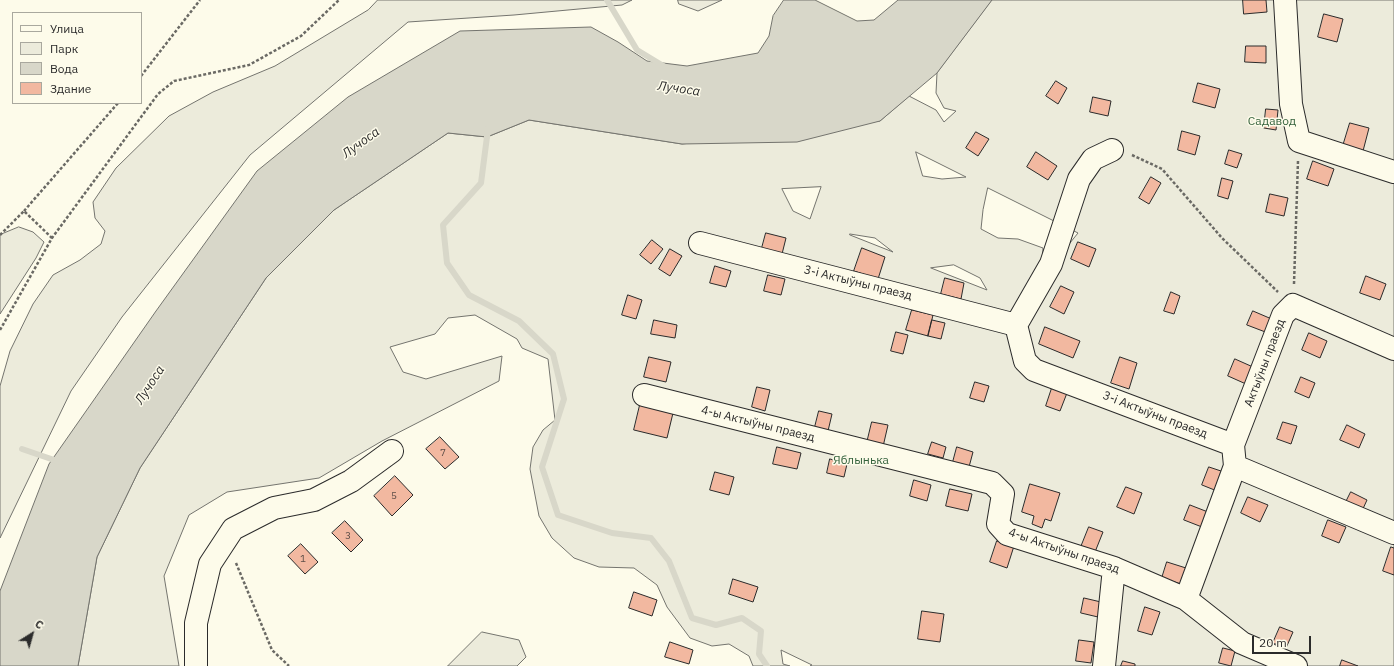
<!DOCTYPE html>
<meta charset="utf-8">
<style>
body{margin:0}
#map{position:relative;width:1394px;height:666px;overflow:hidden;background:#fdfbea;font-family:"IBM Plex Sans",sans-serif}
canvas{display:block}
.legend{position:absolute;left:12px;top:12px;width:130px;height:92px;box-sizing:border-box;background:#fdfbea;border:1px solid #a9a89e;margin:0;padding:5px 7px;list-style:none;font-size:12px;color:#2b2b2b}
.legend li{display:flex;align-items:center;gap:8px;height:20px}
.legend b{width:20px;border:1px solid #a9a89e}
.north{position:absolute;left:12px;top:614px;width:40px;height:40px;-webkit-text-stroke:3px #fdfbea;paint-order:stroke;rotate:37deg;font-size:11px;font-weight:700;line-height:16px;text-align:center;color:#2b2b2b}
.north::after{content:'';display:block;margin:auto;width:14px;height:18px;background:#2b2b2b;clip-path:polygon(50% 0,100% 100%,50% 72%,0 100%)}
.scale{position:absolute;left:1252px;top:636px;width:59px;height:18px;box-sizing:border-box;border:2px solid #2b2b2b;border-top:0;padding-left:5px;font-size:12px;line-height:14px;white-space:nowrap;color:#2b2b2b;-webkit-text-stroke:3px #fdfbea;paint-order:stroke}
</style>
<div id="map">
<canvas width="1394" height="666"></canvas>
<ul class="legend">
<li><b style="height:5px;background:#fdfbea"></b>Улица</li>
<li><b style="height:11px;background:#ecebdb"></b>Парк</li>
<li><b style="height:11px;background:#d8d7c9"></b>Вода</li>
<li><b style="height:11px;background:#f2b8a0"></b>Здание</li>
</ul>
<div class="north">С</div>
<div class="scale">20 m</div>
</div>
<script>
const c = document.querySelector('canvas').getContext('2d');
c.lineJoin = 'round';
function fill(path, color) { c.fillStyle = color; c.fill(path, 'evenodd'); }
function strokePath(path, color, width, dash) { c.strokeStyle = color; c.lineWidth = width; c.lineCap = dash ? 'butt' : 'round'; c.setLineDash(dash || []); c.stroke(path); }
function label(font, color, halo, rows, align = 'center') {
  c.font = font + ' "IBM Plex Sans",sans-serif'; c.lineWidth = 3; c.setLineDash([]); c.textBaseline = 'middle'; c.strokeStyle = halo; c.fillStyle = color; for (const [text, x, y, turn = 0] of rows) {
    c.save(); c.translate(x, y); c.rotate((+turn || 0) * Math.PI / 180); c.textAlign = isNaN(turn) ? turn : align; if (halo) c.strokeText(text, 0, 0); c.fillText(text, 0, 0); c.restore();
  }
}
const green = new Path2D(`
 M 378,0 L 632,0 L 622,5 L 514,15 L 408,22 L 250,155 L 122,317 L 71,391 L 0,538 L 0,386 L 10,351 L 33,304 L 53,275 L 80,260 L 101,244 L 105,231 L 95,218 L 93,202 L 116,168 L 169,116 L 213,92 L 275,66 L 368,10 Z
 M 678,0 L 722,0 L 698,11 L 679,4 Z
 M 992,0 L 1394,0 L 1394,666 L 810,666 L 812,665 L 781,650 L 783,664 L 790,666 L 753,666 L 749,656 L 729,644 L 712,646 L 690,638 L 667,607 L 657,585 L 634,568 L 599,567 L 574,558 L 552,538 L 539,516 L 530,469 L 533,447 L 543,430 L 555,420 L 548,359 L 522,348 L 517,339 L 475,315 L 448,318 L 435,334 L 390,347 L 403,372 L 426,379 L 502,356 L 499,381 L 382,441 L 319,478 L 227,492 L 189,515 L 164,576 L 179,666 L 78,666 L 97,557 L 140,468 L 266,278 L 334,210 L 448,133 L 487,137 L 529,120 L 682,144 L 880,121 L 909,96 L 936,110 L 944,122 L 956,111 L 944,108 L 936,93 L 937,73 ZM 916,152 L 966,177 L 942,179 L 923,176 ZM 821,187 L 810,219 L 793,211 L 782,189 ZM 988,188 L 1078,233 L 1041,279 L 1043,248 L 1018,239 L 998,238 L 981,229 L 983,210 ZM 850,234 L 875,238 L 893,252 L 850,235 ZM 954,265 L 980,278 L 987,290 L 931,268 Z
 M 19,227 L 33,232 L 44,242 L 36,258 L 0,314 L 0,235 Z
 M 482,632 L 519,640 L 526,657 L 517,666 L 448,666 Z`);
fill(green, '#ecebdb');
strokePath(green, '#74746e', 1);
const water = new Path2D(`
 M 784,0 L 815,0 L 857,21 L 874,20 L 898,0 L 992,0 L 937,73 L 880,121 L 797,142 L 682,144 L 529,120 L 487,137 L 448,133 L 334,210 L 266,278 L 140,468 L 97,557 L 78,666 L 0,666 L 0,591 L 49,464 L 156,311 L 257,171 L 348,97 L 460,31 L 591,27 L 618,42 L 647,61 L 687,66 L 758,53 L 769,36 L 773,16 Z`);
fill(water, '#d8d7c9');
strokePath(water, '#74746e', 1);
strokePath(new Path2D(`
 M 607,0 L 637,50 L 665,67
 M 488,129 L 481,183 L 443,225 L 447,263 L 469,295 L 519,321 L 553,354 L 564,399 L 542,467 L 558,515 L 612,533 L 651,538 L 669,561 L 692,618 L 716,625 L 742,618 L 761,631 L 759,654 L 767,666
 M 22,449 L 60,462`), '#d8d7c9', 6);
const building = new Path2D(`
 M 1243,0 L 1266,0 L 1267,12 L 1244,14 Z
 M 1324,14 L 1343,19 L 1337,42 L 1318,37 Z
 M 1246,46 L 1266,46 L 1266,63 L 1245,62 Z
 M 1056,81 L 1067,88 L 1058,104 L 1046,96 Z
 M 1198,83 L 1220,89 L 1215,108 L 1193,102 Z
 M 1093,97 L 1111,101 L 1108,116 L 1090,112 Z
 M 1266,109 L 1278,110 L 1276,130 L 1264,128 Z
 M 1350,123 L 1369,128 L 1363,151 L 1343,146 Z
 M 1182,131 L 1200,136 L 1195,155 L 1178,150 Z
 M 976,132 L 989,139 L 978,156 L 966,148 Z
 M 1229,150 L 1242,154 L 1237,168 L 1225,164 Z
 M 1036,152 L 1057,166 L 1048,180 L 1027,167 Z
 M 1313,161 L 1334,169 L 1328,186 L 1307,179 Z
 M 1151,177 L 1161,183 L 1149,204 L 1139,198 Z
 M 1222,178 L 1233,181 L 1228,199 L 1218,196 Z
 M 1270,194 L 1288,198 L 1284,216 L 1266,212 Z
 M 766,233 L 786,238 L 782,254 L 762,248 Z
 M 652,240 L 663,249 L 651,264 L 640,255 Z
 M 1078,242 L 1096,249 L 1089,267 L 1071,259 Z
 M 862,248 L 885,257 L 878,279 L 854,271 Z
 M 670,249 L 682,256 L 670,276 L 659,269 Z
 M 715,266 L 731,271 L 726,287 L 710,283 Z
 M 768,275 L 785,279 L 781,295 L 764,291 Z
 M 1366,276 L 1386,284 L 1380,300 L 1360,293 Z
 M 945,278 L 964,283 L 961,299 L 941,294 Z
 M 1061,286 L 1074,292 L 1064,314 L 1050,307 Z
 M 1171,292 L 1180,296 L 1174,314 L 1164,311 Z
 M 628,295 L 642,300 L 636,319 L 622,315 Z
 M 912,310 L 933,315 L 928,336 L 906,330 Z
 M 1253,311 L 1274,320 L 1268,333 L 1247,325 Z
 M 654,320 L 677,325 L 675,338 L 651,334 Z
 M 932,320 L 945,323 L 941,339 L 928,336 Z
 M 1045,327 L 1080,341 L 1073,358 L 1039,344 Z
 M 896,332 L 908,335 L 903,354 L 891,351 Z
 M 1309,333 L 1327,341 L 1320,358 L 1302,350 Z
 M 649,357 L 671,362 L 666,382 L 644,377 Z
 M 1120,357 L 1137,363 L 1129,389 L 1111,383 Z
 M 1235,359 L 1253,367 L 1246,384 L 1228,376 Z
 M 1301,377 L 1315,383 L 1309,398 L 1295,392 Z
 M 975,382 L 989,386 L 984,402 L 970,398 Z
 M 757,387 L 770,390 L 765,411 L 752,407 Z
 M 1052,388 L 1067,393 L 1060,411 L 1046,406 Z
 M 640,405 L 673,413 L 667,438 L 634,430 Z
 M 819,411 L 832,414 L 828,431 L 815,427 Z
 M 872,422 L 888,425 L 882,451 L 866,447 Z
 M 1283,422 L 1297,426 L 1291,444 L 1277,439 Z
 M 1347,425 L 1365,434 L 1359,448 L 1340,440 Z
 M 440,437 L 459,457 L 445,469 L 426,449 Z
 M 932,442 L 946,447 L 943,458 L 928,454 Z
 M 777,447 L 801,453 L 797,469 L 773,464 Z
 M 957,447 L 973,452 L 969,467 L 953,462 Z
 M 830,459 L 847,464 L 844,477 L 827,473 Z
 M 1209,467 L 1224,472 L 1217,491 L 1202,485 Z
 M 715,472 L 734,477 L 729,495 L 710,490 Z
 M 395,476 L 413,495 L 392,516 L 374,496 Z
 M 914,480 L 931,485 L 927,501 L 910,496 Z
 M 1030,484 L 1060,493 L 1051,521 L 1045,519 L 1042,528 L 1032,524 L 1034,516 L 1022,512 Z
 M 1126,487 L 1142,493 L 1134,514 L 1117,507 Z
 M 950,489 L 972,494 L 968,511 L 946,506 Z
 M 1351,492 L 1367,500 L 1361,513 L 1344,506 Z
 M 1248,497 L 1268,505 L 1260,522 L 1241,513 Z
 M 1190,505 L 1208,512 L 1202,527 L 1184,520 Z
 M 1328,520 L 1346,527 L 1339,543 L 1322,536 Z
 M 345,521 L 363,540 L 351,552 L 332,533 Z
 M 1089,527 L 1103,532 L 1095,552 L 1081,547 Z
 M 997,541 L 1014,546 L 1007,568 L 990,562 Z
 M 301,544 L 318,562 L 305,574 L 288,556 Z
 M 1391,547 L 1394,548 L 1394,575 L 1383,571 Z
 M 1167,562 L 1186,568 L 1181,584 L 1162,578 Z
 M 733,579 L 758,587 L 753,602 L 729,594 Z
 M 634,592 L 657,600 L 652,616 L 629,608 Z
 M 1084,598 L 1101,602 L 1098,617 L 1081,613 Z
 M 1145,607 L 1160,612 L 1152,635 L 1138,631 Z
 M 922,611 L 944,614 L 940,642 L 918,639 Z
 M 1280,627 L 1293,632 L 1286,648 L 1273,643 Z
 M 1079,640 L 1094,642 L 1091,663 L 1076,661 Z
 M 670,642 L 693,650 L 689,664 L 665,657 Z
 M 1223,648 L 1235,651 L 1231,666 L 1219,663 Z
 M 1342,660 L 1358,666 L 1340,666 Z
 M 1123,661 L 1135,664 L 1135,666 L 1121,666 Z`);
fill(building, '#f2b8a0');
strokePath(building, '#2b2b2b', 1);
const minor = new Path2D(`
 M 1285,0 L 1291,104 L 1299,141 L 1394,172
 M 700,243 L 1016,325 L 1025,361 L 1034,370 L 1233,445
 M 1016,325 L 1051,264 L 1079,179 L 1093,159 L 1112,150
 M 644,395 L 992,483 L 1003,494 L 998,524 L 1007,534 L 1114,568 L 1186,599 L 1242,643 L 1296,666
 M 1235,466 L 1394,533
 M 1186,599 L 1235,466 L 1233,445 L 1283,315 L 1293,305 L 1394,349
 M 196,666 L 196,623 L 210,564 L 233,529 L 274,508 L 314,500 L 351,481 L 392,451
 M 1104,666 L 1114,568`);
strokePath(minor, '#2b2b2b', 24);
strokePath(new Path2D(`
 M 141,76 L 200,0
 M 1132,155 L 1162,169 L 1222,238 L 1278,292
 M 24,211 L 118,103
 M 0,235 L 24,211 L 52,238
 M 1294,284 L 1298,161
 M 0,330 L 52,238 L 158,94 L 174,81 L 249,65 L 301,36 L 339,0
 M 236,563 L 272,650 L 289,666`), '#6a6964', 2.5, [3, 2]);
strokePath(minor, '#fdfbea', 22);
label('10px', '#5d4e48', null, [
 ["7",443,453],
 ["5",394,496],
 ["3",348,536],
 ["1",303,559]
]);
label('12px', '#34623c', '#fdfbea', [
 ["Садавод",1272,122],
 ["Яблынька",861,461]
]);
label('12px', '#2b2b2b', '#fdfbea', [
 ["3-і Актыўны праезд",858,283,14],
 ["Актыўны праезд",1265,363,-69],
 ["3-і Актыўны праезд",1155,415,21],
 ["4-ы Актыўны праезд",758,424,14],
 ["4-ы Актыўны праезд",1064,551,19]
]);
label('italic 13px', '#2b2b2b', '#fdfbea', [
 ["Лучоса",679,89,8],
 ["Лучоса",361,143,-36],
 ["Лучоса",150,385,-57]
]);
</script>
